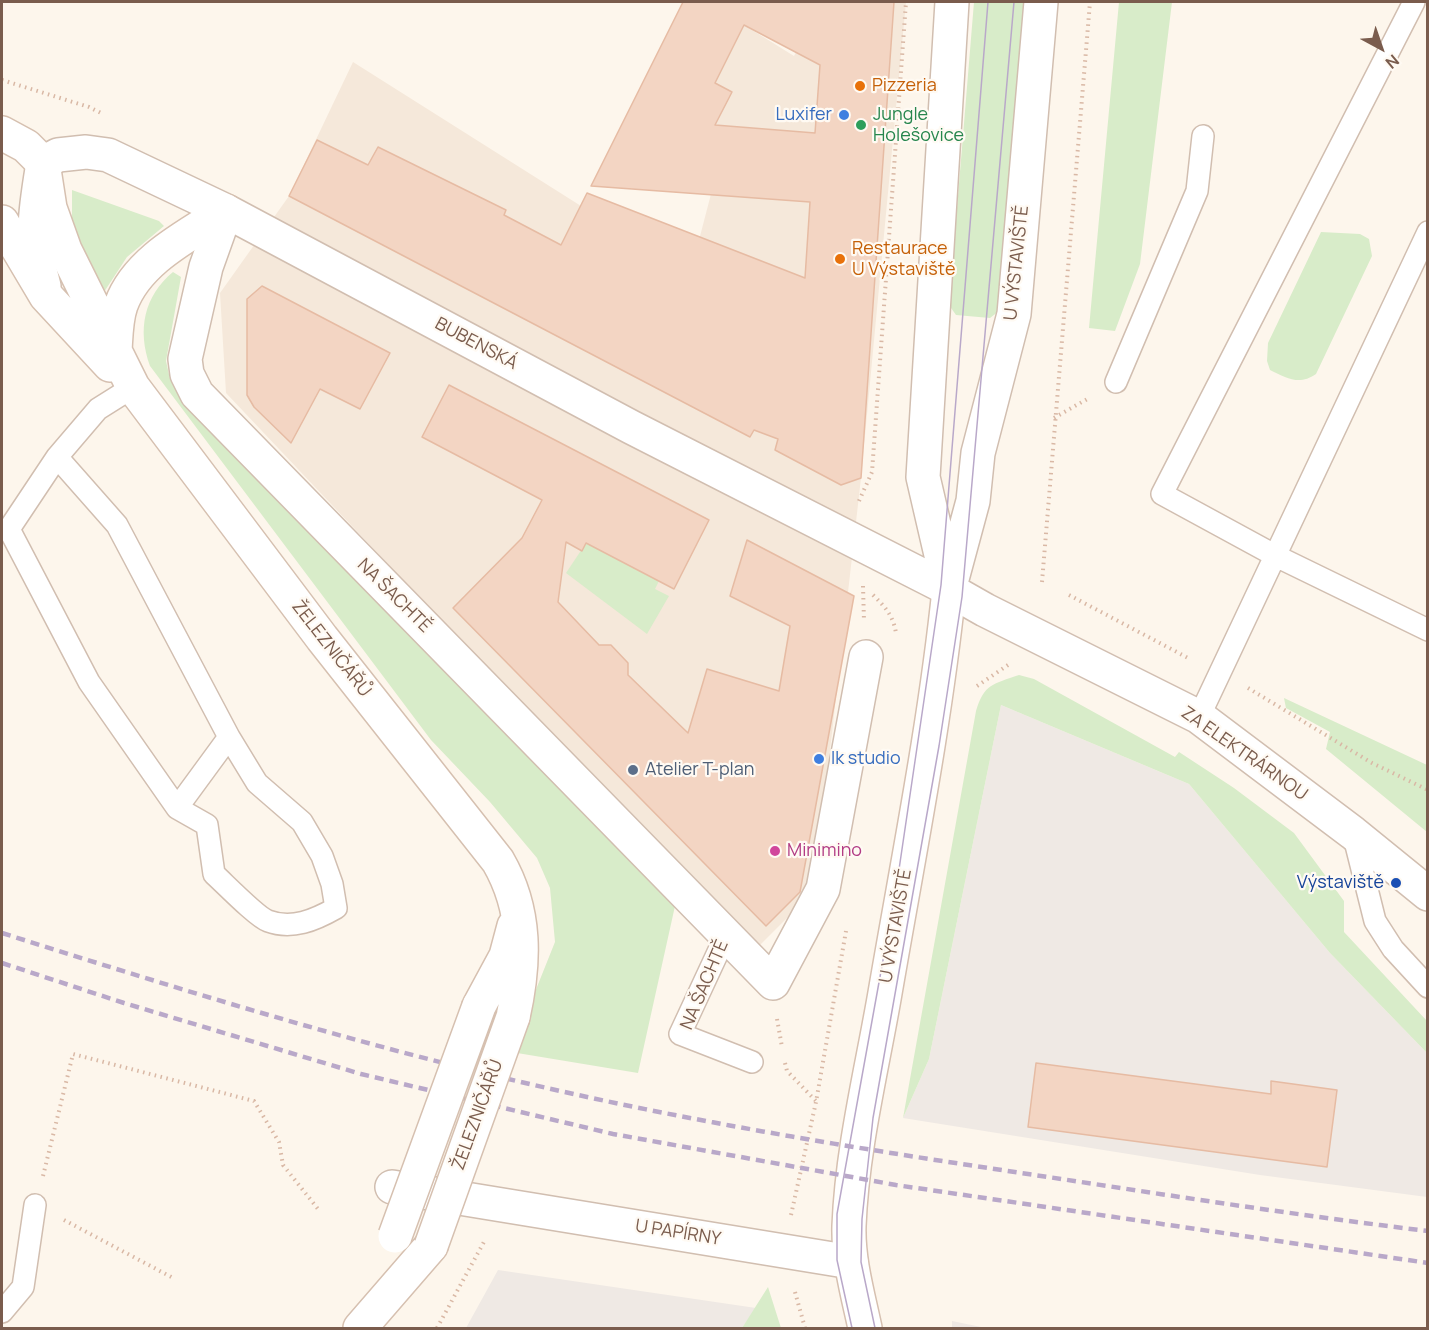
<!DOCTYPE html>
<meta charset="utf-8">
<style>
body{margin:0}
#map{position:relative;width:1429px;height:1330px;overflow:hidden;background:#fdf6ec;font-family:Manrope,sans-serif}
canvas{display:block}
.frame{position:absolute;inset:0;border:3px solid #7a5c4d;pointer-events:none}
.north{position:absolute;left:1351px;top:18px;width:60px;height:60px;-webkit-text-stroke:4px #fffaf3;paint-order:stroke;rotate:140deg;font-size:16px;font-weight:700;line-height:24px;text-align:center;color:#7a5c4d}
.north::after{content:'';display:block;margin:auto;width:21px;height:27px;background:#7a5c4d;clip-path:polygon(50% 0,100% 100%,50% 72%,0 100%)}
</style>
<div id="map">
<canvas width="1429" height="1330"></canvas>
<div class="frame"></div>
<div class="north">N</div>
</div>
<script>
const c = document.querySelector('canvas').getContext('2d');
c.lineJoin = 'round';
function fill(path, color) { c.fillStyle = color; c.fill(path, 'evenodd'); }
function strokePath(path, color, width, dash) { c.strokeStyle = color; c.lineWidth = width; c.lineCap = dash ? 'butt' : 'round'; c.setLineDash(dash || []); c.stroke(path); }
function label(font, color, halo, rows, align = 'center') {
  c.font = font + ' Manrope,sans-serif'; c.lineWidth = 4.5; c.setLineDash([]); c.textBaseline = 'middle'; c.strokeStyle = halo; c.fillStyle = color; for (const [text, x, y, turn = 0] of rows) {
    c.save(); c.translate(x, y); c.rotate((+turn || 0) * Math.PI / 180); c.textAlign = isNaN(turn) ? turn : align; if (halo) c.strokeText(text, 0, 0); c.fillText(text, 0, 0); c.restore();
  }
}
fill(new Path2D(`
 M 777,2 L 906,2 L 861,478 L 814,891 L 754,951 L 226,393 L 220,293 L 289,196 L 353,62 L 581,206 L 692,267 L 711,194 L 698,115 L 744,25 L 794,56 L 807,30 L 815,22 Z`), '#f5e8da');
fill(new Path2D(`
 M 1001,705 L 1189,784 L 1330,953 L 1427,1053 L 1427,1197 L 1260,1175 L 903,1118 L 929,1059 Z
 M 498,1270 L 756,1308 L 742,1328 L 466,1328 Z
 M 952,1321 L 986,1328 L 993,1328 L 952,1328 Z`), '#efe9e4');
fill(new Path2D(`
 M 974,2 L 1026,2 L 999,311 L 990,318 L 956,315 L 949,305 Z
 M 1119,2 L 1172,2 L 1140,264 L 1115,331 L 1089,328 Z
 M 72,190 L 159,221 L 164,226 L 127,257 L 104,292 L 100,290 L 72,224 Z
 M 1321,232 L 1360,234 L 1369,239 L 1372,256 L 1316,374 C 1299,386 1287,378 1270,370 L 1267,361 L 1268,343 Z
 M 173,272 L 181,277 L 166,361 L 170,379 L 677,897 L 638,1073 L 511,1052 L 555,942 L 550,888 L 537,858 L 490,802 L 431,740 L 150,366 C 137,330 144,296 173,272 Z
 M 586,543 L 659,581 L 655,589 L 669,596 L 647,634 L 566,573 Z
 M 1019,675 L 1034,679 L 1175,757 L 1179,752 L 1234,788 L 1294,833 L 1344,901 L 1344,932 L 1427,1021 L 1427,1053 L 1330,953 L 1189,784 L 1001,705 L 929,1059 L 903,1118 L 976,711 C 984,684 993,684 1019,675 Z
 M 1284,698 L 1427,765 L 1427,832 L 1326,749 L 1330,732 L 1286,708 Z
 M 768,1287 L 781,1328 L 742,1328 Z`), '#d8ecc9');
const building = new Path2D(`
 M 683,2 L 894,2 L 861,478 L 841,485 L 775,450 L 778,439 L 754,430 L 750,437 L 289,196 L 317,140 L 368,165 L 378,147 L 506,210 L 504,215 L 561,245 L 587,193 L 805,278 L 810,202 L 591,186 ZM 744,25 L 820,65 L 815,133 L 715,125 L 732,92 L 715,83 Z
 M 262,286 L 390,353 L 360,409 L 320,389 L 291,443 L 254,407 L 247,395 L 247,299 Z
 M 449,385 L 709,520 L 674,589 L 586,543 L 582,551 L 566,542 L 558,602 L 599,645 L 611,645 L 628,663 L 628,675 L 688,733 L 707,669 L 779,691 L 790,626 L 730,596 L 747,540 L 854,596 L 800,892 L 766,926 L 453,608 L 522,538 L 542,500 L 422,437 Z
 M 1036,1063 L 1271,1094 L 1271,1081 L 1337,1090 L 1327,1167 L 1028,1127 Z`);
fill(building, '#f3d5c3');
strokePath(building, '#e6bba3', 1.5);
const service = new Path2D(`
 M 1414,2 L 1162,494 L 1276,556 L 1428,630
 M 1116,382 L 1197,191 L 1203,136
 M 133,387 L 98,409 L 57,457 L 9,529 L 89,682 L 177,808 L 207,825 L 214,874 C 225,884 257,917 268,921 C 292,930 315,920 336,908 L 332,884 L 322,856 L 302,822 L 257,783 L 229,737
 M 57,457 L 117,525 L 229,737 L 177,808
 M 1199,717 L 1428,232
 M 1353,833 L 1375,921 L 1393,949 L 1428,987
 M 727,933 L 680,1034 L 752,1062
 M 2,1312 L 23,1287 L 35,1205`);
const minor = new Path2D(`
 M 226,211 L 206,267 L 185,359 L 187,374 L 197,394 L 773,983 L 823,889 L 866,657
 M 44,286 C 30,237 35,212 43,163 L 58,155 L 86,152 L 108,155 L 226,211 L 631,427 L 941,585 L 985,610 L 1199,717 L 1353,833 L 1428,894
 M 948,585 L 923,477 L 952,2
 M 949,590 L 973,501 L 978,453 L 1014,314 L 1041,2
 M 392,1187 L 851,1262`);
const secondary = new Path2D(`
 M 2,133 L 26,146 L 43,163 L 50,208 L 65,250 L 133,387 L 322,638 L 498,861 C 527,911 525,963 513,1017
 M 2,222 L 46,296 L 110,365
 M 115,351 C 116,335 116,319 121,305 C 137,260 189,235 226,211
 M 479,1006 L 506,956 L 514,926
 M 360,1328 L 431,1246
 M 865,1328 C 858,1295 848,1260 849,1226 C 852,1148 872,1069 885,993 C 908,859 935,725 949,590`);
strokePath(service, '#d1beb0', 24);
strokePath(minor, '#d1beb0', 36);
strokePath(secondary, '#d6c0b0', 36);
strokePath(new Path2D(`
 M 2,80 L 89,107 L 103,114
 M 1054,418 L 1089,398
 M 859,501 L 872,472 L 906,2
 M 1042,582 L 1090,2
 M 863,586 L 864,621
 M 873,595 C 885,607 893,615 896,633
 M 1069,595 L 1190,659
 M 977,686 L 1008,665
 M 1248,688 L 1372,763 L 1428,790
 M 777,1019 L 782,1047
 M 785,1063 L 787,1071 L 816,1101
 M 43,1176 L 73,1054 L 254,1101 L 279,1142 L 283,1165 L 318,1209
 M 791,1215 L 816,1102 L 846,931
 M 64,1220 L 175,1279
 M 795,1292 L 805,1328
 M 437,1328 L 485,1240`), '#d9b8a5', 4, [1.5, 4.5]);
strokePath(service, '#fff', 21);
strokePath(minor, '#fff', 33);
strokePath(secondary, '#fff', 33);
strokePath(new Path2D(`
 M 852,1328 L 837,1260 L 837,1214 L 897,883 L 941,585 L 988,2
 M 875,1328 L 861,1262 L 862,1219 L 873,1118 L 939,746 L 962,597 L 1014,2`), '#b9a8c9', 1.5);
strokePath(new Path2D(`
 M 2,933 C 163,984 323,1034 488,1074 C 666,1118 847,1147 1028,1174 C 1161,1194 1294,1215 1428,1231
 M 2,963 L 124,1003 L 361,1074 L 613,1134 L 896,1185 L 1428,1263`), '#b9a8c9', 4.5, [9, 6]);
const secondaryBridge = new Path2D(`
 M 395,1236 L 479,1006
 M 431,1246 L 513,1017`);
strokePath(secondaryBridge, '#d6c0b0', 36, []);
strokePath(secondaryBridge, '#fff', 33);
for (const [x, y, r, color] of [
 [860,86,6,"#e8710a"],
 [844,115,6,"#3f7fe0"],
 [861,125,6,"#2e9e5b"],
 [840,259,6,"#e8710a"],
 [819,759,6,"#3f7fe0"],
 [633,770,6,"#5c6f8a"],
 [775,851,6,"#d1479c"],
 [1396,883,6,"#1a4fb4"]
]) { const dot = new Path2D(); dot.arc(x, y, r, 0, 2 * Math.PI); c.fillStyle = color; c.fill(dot); strokePath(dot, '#fffaf3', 2); }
label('18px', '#c56008', '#fffaf3', [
 ["Pizzeria",872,86],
 ["Restaurace",852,249],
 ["U Výstaviště",852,270]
], 'left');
label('18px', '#366cbe', '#fffaf3', [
 ["Luxifer",832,115],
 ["lk studio",831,759,"left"]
], 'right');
label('18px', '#27864d', '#fffaf3', [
 ["Jungle",873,115],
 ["Holešovice",873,136]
], 'left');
label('18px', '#7a5c4d', '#fffaf3', [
 ["U VÝSTAVIŠTĚ",1017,263,-84],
 ["BUBENSKÁ",476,344,28],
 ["NA ŠACHTĚ",394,596,45],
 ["ŽELEZNIČÁŘŮ",331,649,52],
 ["ZA ELEKTRÁRNOU",1244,754,35],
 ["U VÝSTAVIŠTĚ",896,926,-80],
 ["NA ŠACHTĚ",705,985,-67],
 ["ŽELEZNIČÁŘŮ",478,1115,-70],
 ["U PAPÍRNY",678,1233,9]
]);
label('18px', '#4e5e75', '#fffaf3', [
 ["Atelier T-plan",645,770]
], 'left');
label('18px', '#b23c85', '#fffaf3', [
 ["Minimino",787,851]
], 'left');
label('18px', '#164399', '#fffaf3', [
 ["Výstaviště",1384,883]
], 'right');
</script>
